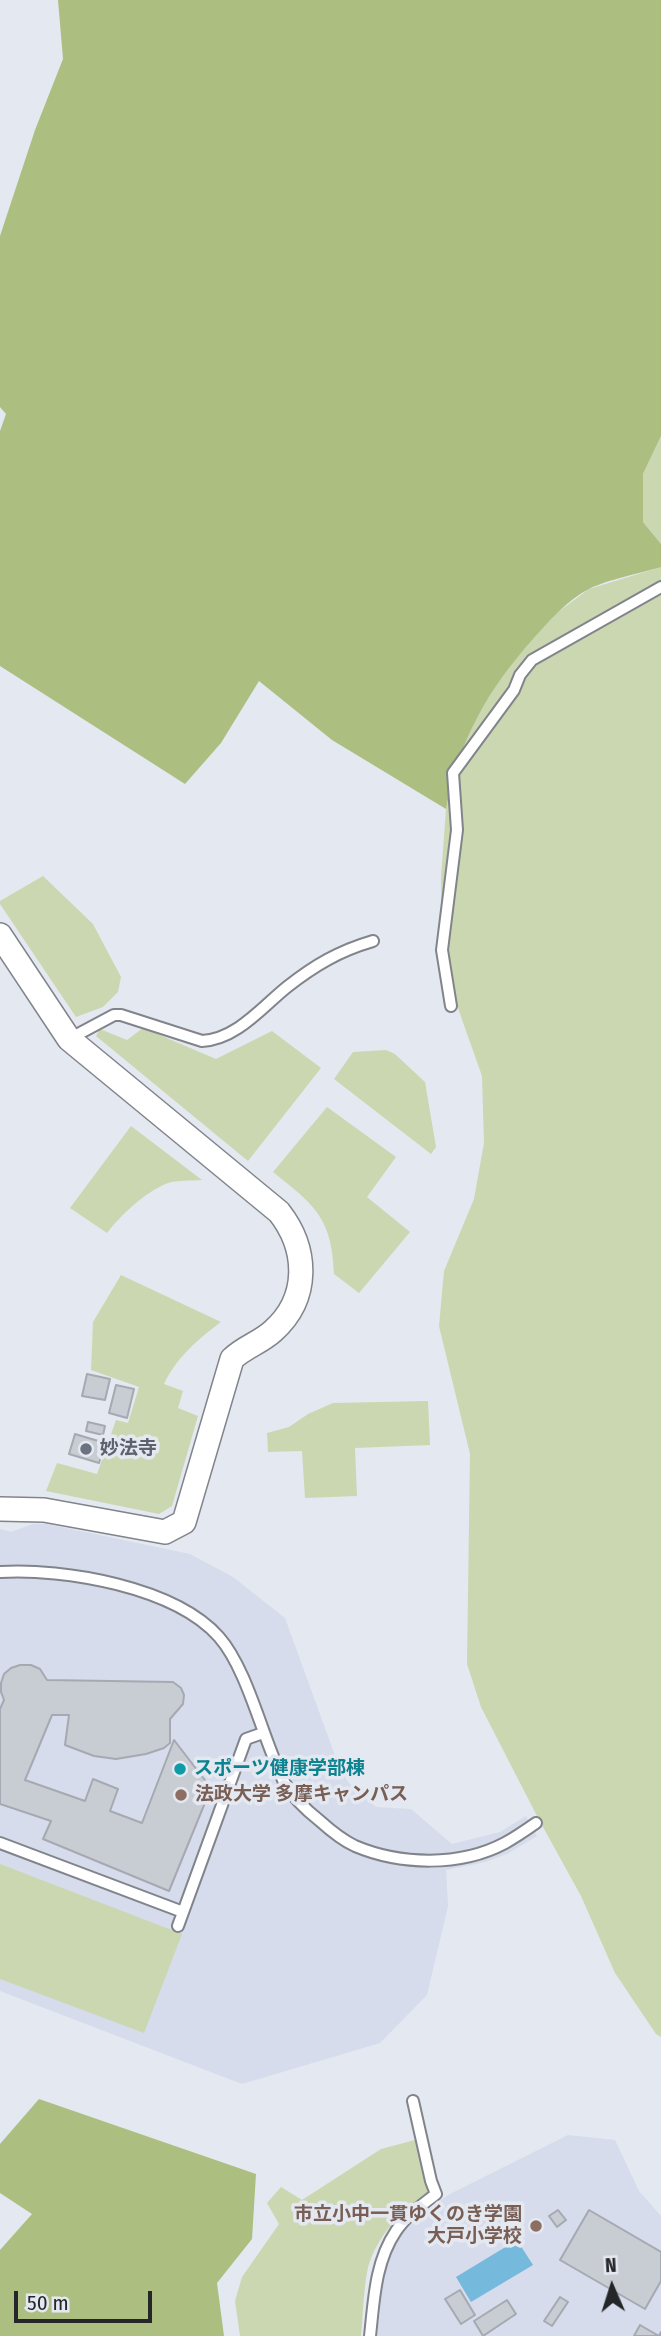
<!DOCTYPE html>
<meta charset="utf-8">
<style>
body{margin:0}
#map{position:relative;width:661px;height:2336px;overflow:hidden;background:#e4e8f0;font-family:"Fira Sans Condensed",sans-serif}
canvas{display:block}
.north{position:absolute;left:577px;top:2252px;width:70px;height:70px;-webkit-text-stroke:5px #e4e8f0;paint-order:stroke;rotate:357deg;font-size:19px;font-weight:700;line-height:28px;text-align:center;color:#252629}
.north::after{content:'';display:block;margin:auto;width:24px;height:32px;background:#252629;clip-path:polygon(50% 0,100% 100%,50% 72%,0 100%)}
.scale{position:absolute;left:14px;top:2291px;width:138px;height:32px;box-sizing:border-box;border:4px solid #252629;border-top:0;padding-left:9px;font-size:21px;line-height:24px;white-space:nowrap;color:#252629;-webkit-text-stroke:5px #e4e8f0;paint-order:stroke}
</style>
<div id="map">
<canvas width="661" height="2336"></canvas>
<div class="north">N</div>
<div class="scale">50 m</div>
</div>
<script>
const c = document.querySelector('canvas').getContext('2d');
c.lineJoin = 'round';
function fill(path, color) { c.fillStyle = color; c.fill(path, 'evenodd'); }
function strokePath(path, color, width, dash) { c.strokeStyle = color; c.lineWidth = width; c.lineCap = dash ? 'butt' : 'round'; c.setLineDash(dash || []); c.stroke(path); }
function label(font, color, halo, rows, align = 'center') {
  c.font = font + ' "Fira Sans Condensed","Noto Sans JP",sans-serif'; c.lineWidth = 7; c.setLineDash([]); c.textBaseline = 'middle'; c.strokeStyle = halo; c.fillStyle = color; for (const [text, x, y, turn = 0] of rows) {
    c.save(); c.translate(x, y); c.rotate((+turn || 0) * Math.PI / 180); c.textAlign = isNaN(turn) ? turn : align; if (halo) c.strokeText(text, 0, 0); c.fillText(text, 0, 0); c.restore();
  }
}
fill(new Path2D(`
 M 33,1524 L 47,1524 L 190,1554 L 233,1577 L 285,1618 L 337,1761 L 348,1782 L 376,1807 L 411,1809 L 452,1844 L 500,1832 L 526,1816 L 537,1836 L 507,1854 L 485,1862 L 446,1870 L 448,1906 L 427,1995 L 380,2043 L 242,2084 L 0,1991 L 0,1529 L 11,1532 Z
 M 568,2135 L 615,2140 L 639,2191 L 661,2216 L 661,2336 L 377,2336 L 384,2269 L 400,2235 L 422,2214 L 448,2195 Z`), '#d6dceb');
fill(new Path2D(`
 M 661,436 L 661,544 L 643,522 L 643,474 Z
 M 661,567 L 661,2037 L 656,2034 L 615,1973 L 581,1896 L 538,1818 L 481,1707 L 467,1664 L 470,1454 L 439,1326 L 444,1271 L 474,1199 L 484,1143 L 482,1076 L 454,997 L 442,950 L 441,878 L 446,809 L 453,773 L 478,713 L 507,668 L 554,615 L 589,589 Z
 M 43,876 L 93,924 L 121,977 L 118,992 L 103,1007 L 76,1017 L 0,904 L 0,901 Z
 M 143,1028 L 216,1059 L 272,1031 L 321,1068 L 248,1161 L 96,1036 L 100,1029 L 127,1040 Z
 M 386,1050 L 395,1054 L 425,1082 L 436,1147 L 431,1154 L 334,1079 L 353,1052 Z
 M 327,1107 L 396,1157 L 367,1197 L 410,1232 L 359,1293 L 334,1274 C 332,1217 314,1205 273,1172 Z
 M 131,1126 L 202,1180 C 191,1181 178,1180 168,1183 C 145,1192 122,1214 107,1233 L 70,1208 Z
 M 121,1275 L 221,1322 C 197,1340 177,1357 164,1384 L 183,1391 L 178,1408 L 198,1416 L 172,1506 L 159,1514 L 46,1491 L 57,1463 L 97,1474 L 116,1420 L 128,1423 L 139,1387 L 91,1370 L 93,1322 Z
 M 428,1401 L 430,1445 L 355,1448 L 357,1496 L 305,1498 L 302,1451 L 268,1452 L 267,1433 L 289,1427 L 308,1414 L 333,1403 Z
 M 0,1864 L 182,1934 L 144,2033 L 0,1979 Z
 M 415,2140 L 429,2192 C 403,2208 381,2232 370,2261 C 364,2276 363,2318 361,2336 L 240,2336 L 235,2301 L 242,2277 L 279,2224 L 267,2203 L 281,2187 L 302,2200 L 381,2149 Z`), '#cbd7b0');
fill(new Path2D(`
 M 58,0 L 661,0 L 661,436 L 643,474 L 643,522 L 661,544 L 661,567 C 641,573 606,580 589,589 C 567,600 549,621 533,639 C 486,692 460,739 446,809 L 332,740 L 259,681 L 221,743 L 185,784 L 0,666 L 0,431 L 6,414 L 0,407 L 0,236 L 35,130 L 63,59 Z
 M 39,2099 L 256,2174 L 252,2239 L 217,2283 L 224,2336 L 0,2336 L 0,2250 L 32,2214 L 0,2193 L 0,2144 Z`), '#acbe80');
fill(new Path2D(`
 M 517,2240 L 533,2265 L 471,2302 L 456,2277 Z`), '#75b9dd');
const building = new Path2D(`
 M 87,1374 L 110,1379 L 105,1400 L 82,1396 Z
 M 116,1385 L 134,1389 L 127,1418 L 109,1413 Z
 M 88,1422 L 105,1426 L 103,1435 L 86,1431 Z
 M 75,1434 L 105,1443 L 99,1463 L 69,1454 Z
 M 20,1665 L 31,1665 L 40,1669 L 47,1680 L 173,1682 L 181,1688 L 184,1695 L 183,1704 L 170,1719 L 170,1743 L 164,1748 L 146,1754 L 116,1759 L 94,1756 L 65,1745 L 69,1715 L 52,1715 L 25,1780 L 85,1801 L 93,1779 L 118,1789 L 110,1811 L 142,1823 L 174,1740 L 211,1788 L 169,1891 L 43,1839 L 51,1821 L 0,1804 L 0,1709 L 4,1700 L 1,1692 L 1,1683 L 4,1674 L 11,1668 Z
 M 558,2210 L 566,2220 L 557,2227 L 549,2216 Z
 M 589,2210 L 661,2252 L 661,2281 L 645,2309 L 560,2260 Z
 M 460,2290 L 475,2315 L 461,2324 L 445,2299 Z
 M 560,2297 L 568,2302 L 552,2326 L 544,2321 Z
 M 507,2300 L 516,2314 L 483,2336 L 474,2321 Z
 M 640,2325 L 659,2336 L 661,2332 L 661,2336 L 634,2336 Z`);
fill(building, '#c8ccd3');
strokePath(building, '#a6a9b1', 2);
const service = new Path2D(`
 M 451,1006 L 442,950 L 457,830 L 453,773 L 514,690 L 520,675 L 532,660 L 661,587
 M 69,1039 L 114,1015 L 121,1015 L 202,1041 C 237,1039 262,1007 287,987 C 315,965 339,951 373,941
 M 0,1572 C 64,1568 175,1587 219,1637 C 248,1670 263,1740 284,1782 C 293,1798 306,1810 320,1821 C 330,1830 342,1840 355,1846 C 400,1865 460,1867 505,1843 C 516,1837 526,1830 536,1823
 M 0,1843 L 183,1912
 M 178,1926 L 246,1739 L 263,1733
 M 370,2336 C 374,2300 375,2262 396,2231 C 406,2216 422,2205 436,2194 L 431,2181 L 413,2101`);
const minor = new Path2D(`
 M 0,935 L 69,1039 L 279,1212 C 308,1249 310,1298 273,1331 C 260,1343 244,1347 232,1359 L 184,1522 L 165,1532 L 44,1510 L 0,1509`);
strokePath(service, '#81848b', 14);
strokePath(minor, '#81848b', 26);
strokePath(service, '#fff', 10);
strokePath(minor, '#fff', 23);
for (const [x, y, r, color] of [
 [86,1449,7,"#6b7280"],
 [180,1769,7,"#0f9aa8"],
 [181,1795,7,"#8d6e63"],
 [536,2226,7,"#8d6e63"]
]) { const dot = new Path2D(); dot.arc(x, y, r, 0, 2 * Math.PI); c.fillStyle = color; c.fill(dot); strokePath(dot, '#e4e8f0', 2.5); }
label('bold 19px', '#5b616d', '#e4e8f0', [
 ["妙法寺",100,1449]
], 'left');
label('bold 19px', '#0d838f', '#e4e8f0', [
 ["スポーツ健康学部棟",194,1769]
], 'left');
label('bold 19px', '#785e54', '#e4e8f0', [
 ["法政大学 多摩キャンパス",195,1795],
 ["市立小中一貫ゆくのき学園",522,2215,"right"],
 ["大戸小学校",522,2237,"right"]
], 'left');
</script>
